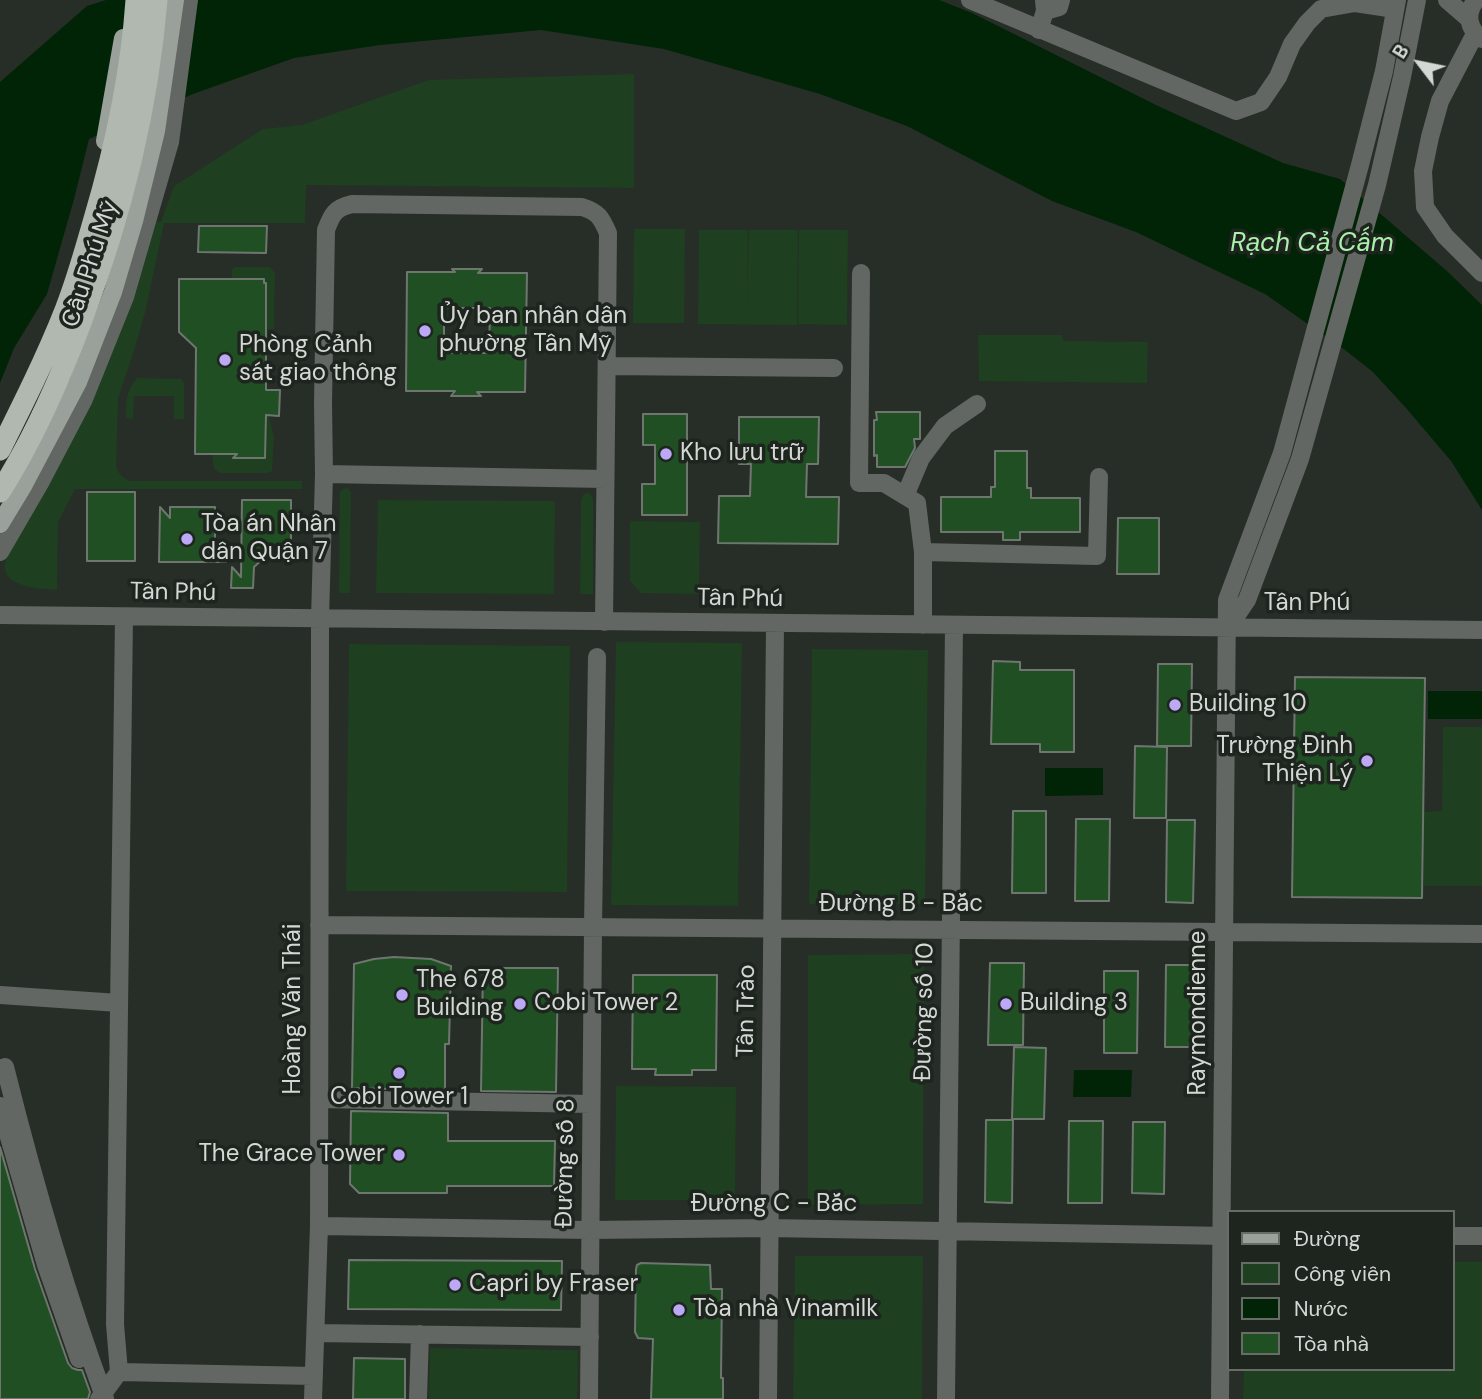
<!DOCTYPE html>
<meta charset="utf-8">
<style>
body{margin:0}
#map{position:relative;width:1482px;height:1399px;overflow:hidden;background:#272e27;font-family:"DM Sans",sans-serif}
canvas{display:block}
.legend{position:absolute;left:1227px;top:1210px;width:228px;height:161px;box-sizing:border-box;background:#1e241e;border:2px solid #676c67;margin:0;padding:9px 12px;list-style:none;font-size:21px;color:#d4d8d4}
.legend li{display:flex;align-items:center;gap:14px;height:35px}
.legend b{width:35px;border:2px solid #676c67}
.north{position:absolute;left:1384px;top:28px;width:70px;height:70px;-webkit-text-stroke:5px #1e241e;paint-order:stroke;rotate:302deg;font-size:19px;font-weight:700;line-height:28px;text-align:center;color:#d4d8d4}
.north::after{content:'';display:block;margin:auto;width:24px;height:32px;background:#d4d8d4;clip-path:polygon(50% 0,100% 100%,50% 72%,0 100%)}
</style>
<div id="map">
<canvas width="1482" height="1399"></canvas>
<ul class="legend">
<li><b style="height:9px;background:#9aa19a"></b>Đường</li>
<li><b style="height:19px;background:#1e3f20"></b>Công viên</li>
<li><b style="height:19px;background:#002405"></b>Nước</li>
<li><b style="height:19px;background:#204f24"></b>Tòa nhà</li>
</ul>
<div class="north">B</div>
</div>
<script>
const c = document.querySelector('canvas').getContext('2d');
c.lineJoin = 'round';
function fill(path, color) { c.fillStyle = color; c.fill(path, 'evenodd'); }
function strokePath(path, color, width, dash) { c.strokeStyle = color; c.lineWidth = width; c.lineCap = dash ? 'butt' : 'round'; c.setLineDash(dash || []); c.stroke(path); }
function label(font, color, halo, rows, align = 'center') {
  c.font = font + ' "DM Sans",sans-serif'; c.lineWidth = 7; c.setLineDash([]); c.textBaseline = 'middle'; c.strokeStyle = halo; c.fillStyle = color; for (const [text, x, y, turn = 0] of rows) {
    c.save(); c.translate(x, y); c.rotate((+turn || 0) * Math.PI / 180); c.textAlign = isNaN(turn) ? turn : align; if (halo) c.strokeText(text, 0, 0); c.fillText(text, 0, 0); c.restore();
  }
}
fill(new Path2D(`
 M 634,74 L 634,188 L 306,185 L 305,223 L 164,223 L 145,313 L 134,351 L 118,399 L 116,467 C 119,474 123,478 130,481 L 302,481 L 302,489 L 75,489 L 58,522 L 57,590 C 42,589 8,588 5,569 C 4,563 7,557 8,551 L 155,222 L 161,222 L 174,186 L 263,129 L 302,125 L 429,80 Z
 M 634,229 L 685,229 L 684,323 L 633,323 Z
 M 699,230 L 748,230 L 747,304 L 749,230 L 798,230 L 797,325 L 698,324 Z
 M 799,230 L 848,230 L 847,325 L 798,324 Z
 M 235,267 L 268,267 L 271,268 L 275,273 L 274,329 L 263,329 L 264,279 L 232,279 L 232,269 Z
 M 978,335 L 1062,335 L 1063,341 L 1148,342 L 1147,383 L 979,381 Z
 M 137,378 L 181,379 L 184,383 L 184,419 L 174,419 L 174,396 L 134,396 L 133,419 L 126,418 C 126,403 126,389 137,378 Z
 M 269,415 L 274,437 L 272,471 L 267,473 L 221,473 L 214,469 L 212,454 L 233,455 L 234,458 L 265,458 L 266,416 Z
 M 348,488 L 351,493 L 350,593 L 339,593 L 340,492 L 343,489 Z
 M 586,493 L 589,493 L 593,498 L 593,594 L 580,594 L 581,501 L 583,495 Z
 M 378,500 L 555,501 L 554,594 L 376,593 Z
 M 630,521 L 700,522 L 699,594 L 641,593 L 630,581 Z
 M 616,642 L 742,643 L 738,906 L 611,905 Z
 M 349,644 L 570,646 L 567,892 L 346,891 Z
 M 812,649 L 928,650 L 925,904 L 809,904 Z
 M 1443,727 L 1482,727 L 1482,886 L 1424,886 L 1424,812 L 1442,811 Z
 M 924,954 L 923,1204 L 808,1205 L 808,955 Z
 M 616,1086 L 736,1087 L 735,1200 L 615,1200 Z
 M 795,1256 L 923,1256 L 922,1399 L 793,1399 Z
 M 1452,1262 L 1482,1262 L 1482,1399 L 1243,1399 L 1244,1369 L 1452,1369 Z
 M 430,1348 L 578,1350 L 577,1399 L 429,1399 Z`), '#1e3f20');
fill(new Path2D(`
 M 106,0 L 939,0 L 972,13 L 1158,106 L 1283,163 L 1340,179 L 1448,272 L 1482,305 L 1482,510 L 1451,461 L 1406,408 L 1373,372 L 1345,350 L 1265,294 L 1136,232 L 1052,201 L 907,126 L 820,94 L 664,49 L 541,30 L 380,45 L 294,58 L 193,94 L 89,139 L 74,199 L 47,294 L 14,348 L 0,383 L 0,82 L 87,6 Z
 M 1428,691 L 1482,691 L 1482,719 L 1428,719 Z
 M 1045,768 L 1103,768 L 1103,795 L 1045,796 Z
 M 1074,1070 L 1132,1070 L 1131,1097 L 1073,1097 Z`), '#002405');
const building = new Path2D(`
 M 199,226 L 267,226 L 266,253 L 198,252 Z
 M 452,269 L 482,269 L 478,273 L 527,273 L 525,392 L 477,392 L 481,396 L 451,396 L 455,391 L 406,391 L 407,272 L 455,272 ZM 444,308 L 490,308 L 489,353 L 444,353 Z
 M 179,279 L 264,279 L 264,283 L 266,283 L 266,390 L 280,390 L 279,416 L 266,415 L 265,458 L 233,458 L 237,454 L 195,454 L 196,348 L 179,332 Z
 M 876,412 L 920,412 L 920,439 L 914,439 L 915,448 L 905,467 L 877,467 L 877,455 L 874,456 L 874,420 L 877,420 Z
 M 643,414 L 687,414 L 687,515 L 642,515 L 642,484 L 655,484 L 655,445 L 643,445 Z
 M 739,417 L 819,417 L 818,464 L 807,464 L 806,497 L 839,497 L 838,544 L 718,543 L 719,496 L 750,496 L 751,464 L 739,464 Z
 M 995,451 L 1027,451 L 1027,488 L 1031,488 L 1031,498 L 1080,498 L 1080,532 L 1020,532 L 1020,540 L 1003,540 L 1003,532 L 941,532 L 941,497 L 991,497 L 991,487 L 995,487 Z
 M 87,492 L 135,492 L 135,561 L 87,561 Z
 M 242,500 L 291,500 L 291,545 L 278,545 L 254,567 L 253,588 L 231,588 L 232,567 L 241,577 Z
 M 160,507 L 170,518 L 170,507 L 215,507 L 215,550 L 226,562 L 159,562 Z
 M 1118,518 L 1159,518 L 1159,574 L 1117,574 Z
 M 993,661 L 1020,662 L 1020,670 L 1074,670 L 1074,752 L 1040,752 L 1040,744 L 991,744 Z
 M 1158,664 L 1192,664 L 1191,746 L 1157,746 Z
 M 1295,677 L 1425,678 L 1422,898 L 1292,897 Z
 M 1135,746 L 1167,747 L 1166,818 L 1134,818 Z
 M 1013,811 L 1046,811 L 1046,893 L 1012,893 Z
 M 1076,819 L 1110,819 L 1109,901 L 1075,901 Z
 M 1167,820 L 1195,820 L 1193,903 L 1166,902 Z
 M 394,957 L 431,959 L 451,966 L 449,1044 L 445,1044 L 445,1090 L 352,1088 L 354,964 L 374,959 Z
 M 990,963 L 1024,963 L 1023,1045 L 988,1045 Z
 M 1166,965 L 1193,965 L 1192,1047 L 1165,1047 Z
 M 483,968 L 558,968 L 556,1092 L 481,1091 Z
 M 1104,971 L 1138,971 L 1137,1053 L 1104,1053 Z
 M 633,975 L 717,975 L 716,1070 L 692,1070 L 692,1075 L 655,1075 L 656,1069 L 632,1069 Z
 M 1014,1047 L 1046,1048 L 1044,1119 L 1012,1119 Z
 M 351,1111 L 448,1113 L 448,1141 L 555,1141 L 554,1186 L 447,1186 L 447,1193 L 359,1193 L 350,1184 Z
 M 986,1120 L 1013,1120 L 1012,1203 L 985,1202 Z
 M 1069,1121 L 1103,1121 L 1102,1203 L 1068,1203 Z
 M 1133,1122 L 1165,1122 L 1164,1194 L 1132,1193 Z
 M 0,1147 L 35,1269 L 68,1363 L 72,1368 L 78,1370 L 82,1370 L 90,1392 L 88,1399 L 0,1399 Z
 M 349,1260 L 562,1261 L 561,1310 L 348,1309 Z
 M 641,1263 L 710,1265 L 711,1289 L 722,1289 L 721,1378 L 723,1378 L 723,1399 L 651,1399 L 653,1339 L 638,1338 L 635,1332 L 636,1269 L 637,1265 Z
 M 354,1358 L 405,1359 L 405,1399 L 353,1399 Z`);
fill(building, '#204f24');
strokePath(building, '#6f766f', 2);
strokePath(new Path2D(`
 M 970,0 L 1236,111 L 1261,102 L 1278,77 L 1292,44 L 1307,23 L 1321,9 L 1355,3 L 1395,9
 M 1447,0 L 1469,19
 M 1476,0 C 1465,14 1468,29 1482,39
 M 1045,11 L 1059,7 L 1061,0
 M 1039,30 L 1045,11 L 1044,0
 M 1475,34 L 1440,101 L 1430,137 L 1423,171 L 1425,207 L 1445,236 L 1482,273
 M 861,273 L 859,483 L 884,483 L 917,503 L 923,552 L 923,625
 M 607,366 L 834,368
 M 324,474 L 605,479
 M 905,496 L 921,458 L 945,426 L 977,404
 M 0,552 L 40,483 L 84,399 L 125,297 L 170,142 L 189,0
 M 923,552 L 1097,556 L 1099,477
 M 0,615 L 1482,630
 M 1228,628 L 1247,600 L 1300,459 L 1377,185 L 1402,77 L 1417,0
 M 319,925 L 1482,934
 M 0,995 L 119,1003
 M 0,1069 L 5,1067 C 33,1179 65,1291 105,1399
 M 319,1099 L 591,1104
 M 0,1106 L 46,1265 L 79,1359
 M 319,1226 L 590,1230 L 769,1228 L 1228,1236
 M 1452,1236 L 1482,1236
 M 316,1333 L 590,1337
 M 119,1372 L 314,1376
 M 99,1399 L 119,1372 L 115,1324 L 124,617
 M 313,1399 L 319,1226 L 320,619 L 324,474 L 323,403 L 326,230 C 332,214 335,208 352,204 L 582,207 C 598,212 601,217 608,233 L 604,622
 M 418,1399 L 420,1334
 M 589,1399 L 593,927 L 597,657
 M 768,1399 L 775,624
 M 946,1399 L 954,625
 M 1220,1399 L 1227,600 L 1282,453 L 1360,165 L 1384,71 L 1397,0`), '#636763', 18);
strokePath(new Path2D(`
 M 105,141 L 123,38
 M 0,524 L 23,486 L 78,382 L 113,292 L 134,221 L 156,131 L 175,0`), '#9aa19a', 18);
strokePath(new Path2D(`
 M 0,450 C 23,404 46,358 65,310 C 77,280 85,250 94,219 C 115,148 131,74 136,0
 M 0,492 C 34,438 60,379 82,320 C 121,217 148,109 157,0`), '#b0b8b0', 21);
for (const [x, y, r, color] of [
 [425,331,7,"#bca9f5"],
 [225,360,7,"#bca9f5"],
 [666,454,7,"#bca9f5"],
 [187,539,7,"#bca9f5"],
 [1175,705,7,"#bca9f5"],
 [1367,761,7,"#bca9f5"],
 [402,995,7,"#bca9f5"],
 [520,1004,7,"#bca9f5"],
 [1006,1004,7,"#bca9f5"],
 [399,1073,7,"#bca9f5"],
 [399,1155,7,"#bca9f5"],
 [455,1285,7,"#bca9f5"],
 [679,1310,7,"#bca9f5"]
]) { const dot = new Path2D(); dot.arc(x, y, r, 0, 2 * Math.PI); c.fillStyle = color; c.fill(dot); strokePath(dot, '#1e241e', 2.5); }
label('24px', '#d4d8d4', '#1e241e', [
 ["Cầu Phú Mỹ",91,264,-72],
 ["Tân Phú",173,593,1],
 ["Tân Phú",740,599,1],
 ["Tân Phú",1307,604],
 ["Đường B - Bắc",901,905],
 ["Hoàng Văn Thái",294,1009,-90],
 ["Tân Trào",747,1011,-89],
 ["Đường số 10",925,1012,-89],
 ["Raymondienne",1199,1013,-90],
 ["Đường số 8",566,1163,-89],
 ["Đường C - Bắc",774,1205]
]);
label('24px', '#d4d8d4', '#1e241e', [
 ["Ủy ban nhân dân",439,317],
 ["phường Tân Mỹ",439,345],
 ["Phòng Cảnh",239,346],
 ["sát giao thông",239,374],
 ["Kho lưu trữ",680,454],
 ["Tòa án Nhân",201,525],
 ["dân Quận 7",201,553],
 ["Building 10",1189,705],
 ["Trường Đinh",1353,747,"right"],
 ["Thiện Lý",1353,775,"right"],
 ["The 678",416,981],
 ["Building",416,1009],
 ["Cobi Tower 2",534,1004],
 ["Building 3",1020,1004],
 ["Cobi Tower 1",399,1098,"center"],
 ["The Grace Tower",385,1155,"right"],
 ["Capri by Fraser",469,1285],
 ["Tòa nhà Vinamilk",693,1310]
], 'left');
label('italic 26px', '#aaf1ac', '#1e241e', [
 ["Rạch Cả Cấm",1312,244]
]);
</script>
